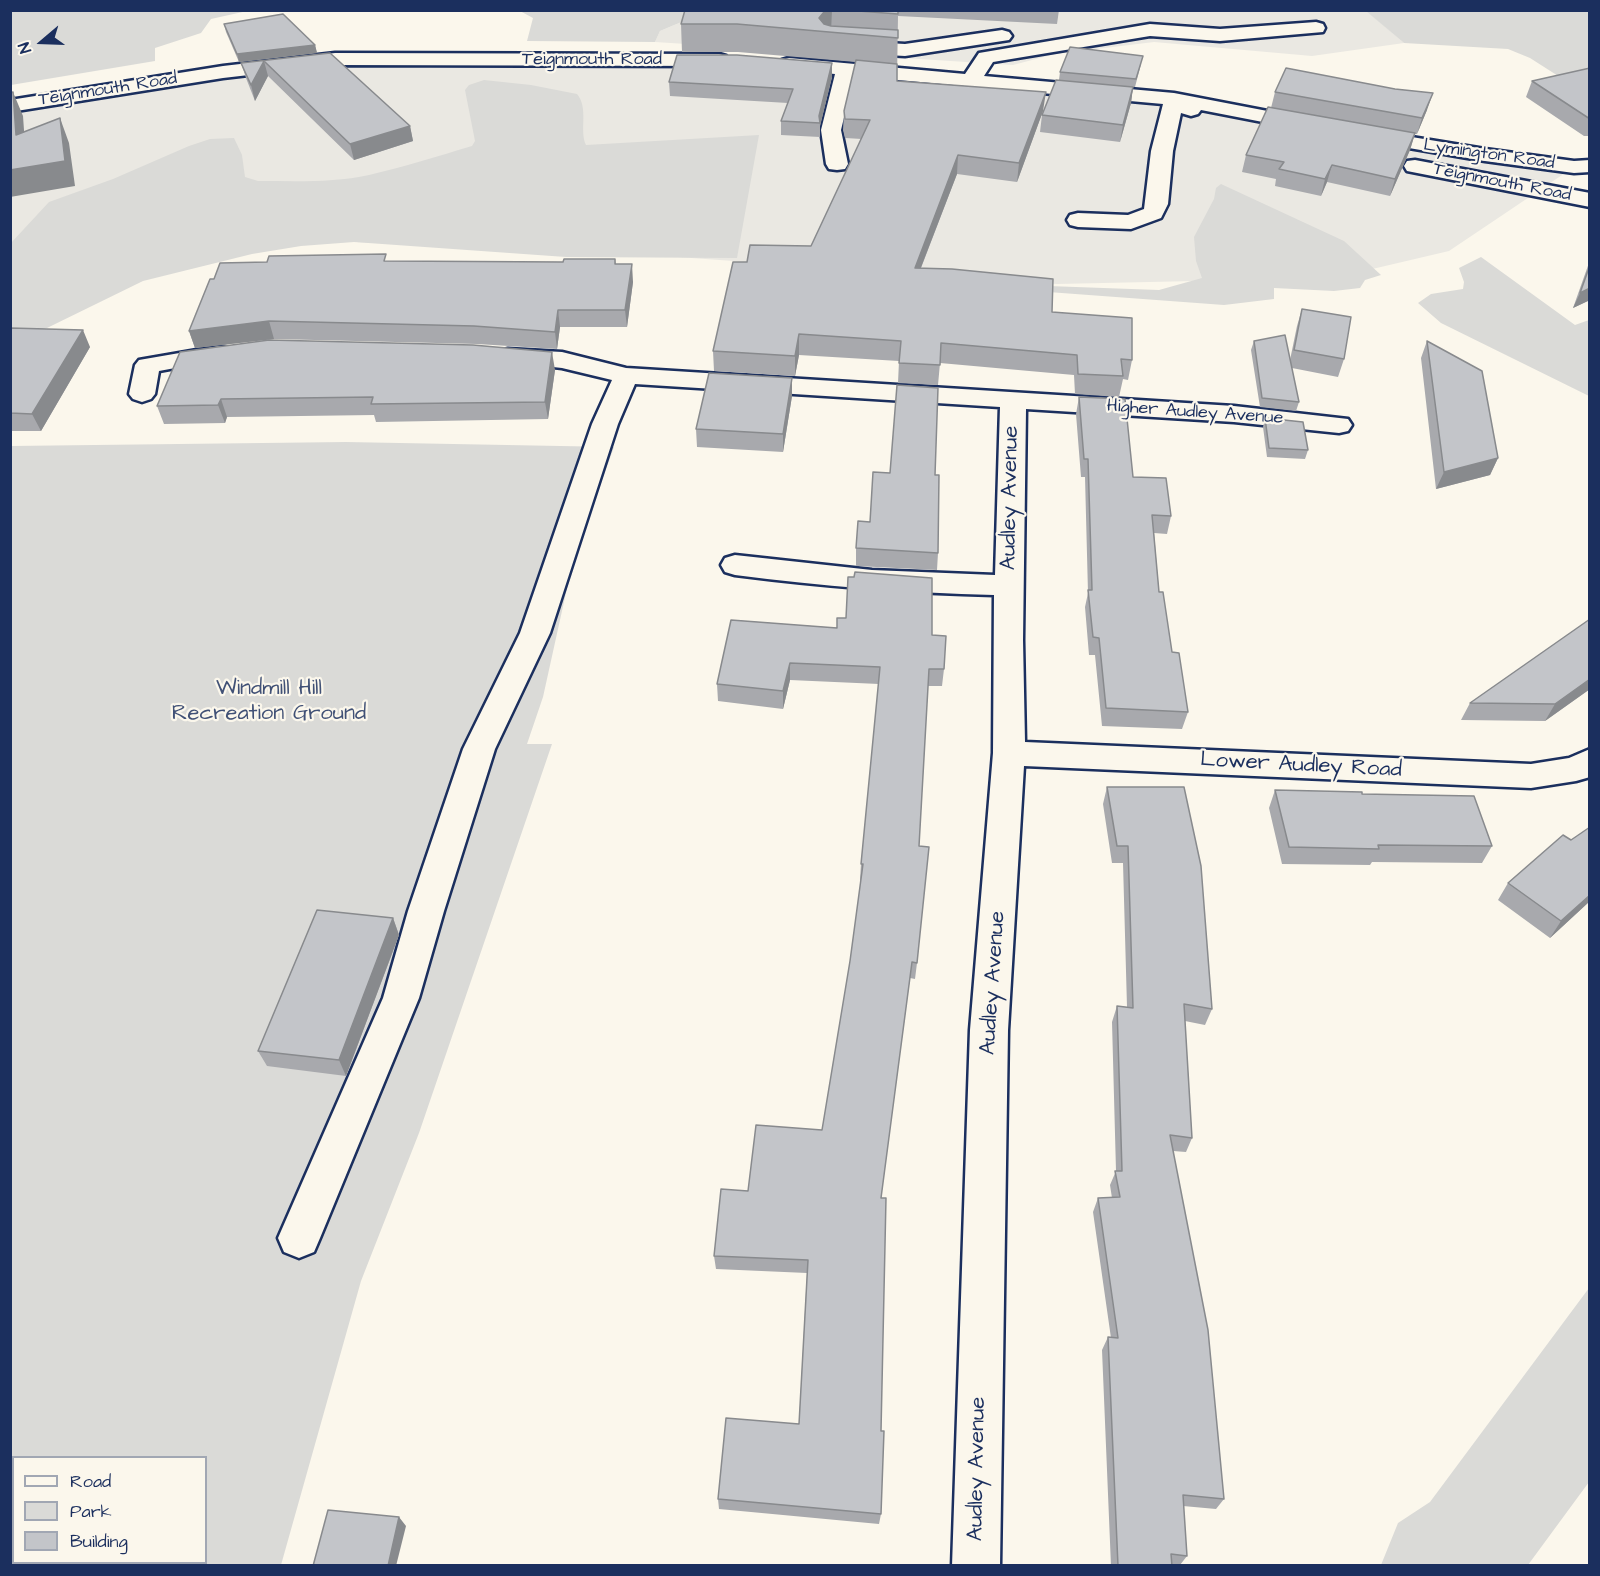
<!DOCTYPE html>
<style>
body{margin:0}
#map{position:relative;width:1600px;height:1576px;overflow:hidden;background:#fbf7ec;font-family:"Architects Daughter",sans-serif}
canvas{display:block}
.frame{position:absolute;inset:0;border:12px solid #1b2f5e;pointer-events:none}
.legend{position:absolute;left:12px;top:1456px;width:195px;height:108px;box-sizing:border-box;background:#fbf7ec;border:2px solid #a1a7b3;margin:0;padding:8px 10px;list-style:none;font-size:18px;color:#1b2f5e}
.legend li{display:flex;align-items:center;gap:12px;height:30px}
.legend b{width:30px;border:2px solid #a1a7b3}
.north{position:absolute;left:12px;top:12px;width:60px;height:60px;-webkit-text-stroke:4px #fbf7ec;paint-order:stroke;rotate:251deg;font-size:16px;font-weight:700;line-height:24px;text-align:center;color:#1b2f5e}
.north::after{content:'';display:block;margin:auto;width:21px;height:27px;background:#1b2f5e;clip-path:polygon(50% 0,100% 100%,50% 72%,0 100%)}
</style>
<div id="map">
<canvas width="1600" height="1576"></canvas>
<div class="frame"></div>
<ul class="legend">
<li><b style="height:8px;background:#fbf7ec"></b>Road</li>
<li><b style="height:16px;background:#dadad7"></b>Park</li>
<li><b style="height:16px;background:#c3c5c9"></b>Building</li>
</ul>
<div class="north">N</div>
</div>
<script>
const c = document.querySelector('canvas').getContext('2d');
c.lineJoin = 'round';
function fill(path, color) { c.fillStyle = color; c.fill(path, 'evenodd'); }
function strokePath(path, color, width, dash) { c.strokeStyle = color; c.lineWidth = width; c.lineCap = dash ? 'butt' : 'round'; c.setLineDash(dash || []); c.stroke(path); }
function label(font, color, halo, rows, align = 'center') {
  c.font = font + ' "Architects Daughter",sans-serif'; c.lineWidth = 4.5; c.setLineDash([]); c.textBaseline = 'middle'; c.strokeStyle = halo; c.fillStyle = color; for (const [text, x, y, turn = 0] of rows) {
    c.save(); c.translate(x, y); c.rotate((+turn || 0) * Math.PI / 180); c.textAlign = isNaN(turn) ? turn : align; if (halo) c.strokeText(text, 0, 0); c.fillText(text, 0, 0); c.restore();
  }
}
fill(new Path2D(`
 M 791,10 L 1366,10 L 1404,43 L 1312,56 L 1154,42 L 1055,54 L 1013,65 L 655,42 L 660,31 L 691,18 Z
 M 335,59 L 738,60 L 1174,99 L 1574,167 L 1449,251 L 1334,278 L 1057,284 L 593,251 L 276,239 L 11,275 L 10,106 Z`), '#eae8e2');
fill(new Path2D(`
 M 11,10 L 247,10 L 247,11 L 211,19 L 201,33 L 155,48 L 155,61 L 11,85 Z
 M 781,10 L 691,18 L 660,31 L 655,42 L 527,41 L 533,18 L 520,11 L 510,11 Z
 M 1366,11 L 1589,11 L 1589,79 L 1566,81 L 1530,58 L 1508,49 L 1404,43 Z
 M 484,80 L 531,85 L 577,94 C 589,108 579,131 586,145 L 759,135 L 737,258 L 566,257 L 354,242 L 301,246 L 252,254 L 143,281 L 47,328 L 11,336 L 11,243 L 49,202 L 113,179 L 189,146 L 210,139 L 234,138 L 242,155 L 245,177 L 258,181 C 294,181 334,183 369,175 C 404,167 438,156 472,146 L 475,141 L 465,90 L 469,85 Z
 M 1221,184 L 1344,241 L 1381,275 L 1365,280 L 1360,288 L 1334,291 L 1274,288 L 1274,299 L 1224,305 L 994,288 L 1048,286 L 1159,290 L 1202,278 L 1196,261 L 1194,237 L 1214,199 L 1216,188 Z
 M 1481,257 L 1575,325 L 1589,320 L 1589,396 L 1441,323 L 1418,303 L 1431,294 L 1463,289 L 1464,282 L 1459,268 Z
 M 346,442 L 614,447 L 573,561 L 543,697 L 527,744 L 552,744 L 419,1133 L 361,1281 L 281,1565 L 11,1565 L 11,446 ZM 14,1458 L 206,1458 L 206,1562 L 14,1562 Z
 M 1589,1288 L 1589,1482 L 1528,1565 L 1381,1565 L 1398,1523 L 1430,1502 Z`), '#dadad7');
const minor = new Path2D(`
 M 1316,22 L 1323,24 L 1325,28 L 1323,32 L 1220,41 L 1150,36 L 993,62 L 984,76 L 1174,93 L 1309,119 L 1316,121 L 1319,125 L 1316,129 L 1309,131 L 1201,110 L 1198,114 L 1191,116 L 1181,113 L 1173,151 L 1168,204 L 1161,218 L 1131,229 L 1078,227 L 1070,225 L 1067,220 L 1070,215 L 1078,213 L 1128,215 L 1144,209 L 1151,151 L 1163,104 L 854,76 L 841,130 L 848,164 L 845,169 L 837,170 L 829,169 L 826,164 L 821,130 L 835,74 L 789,70 L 782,68 L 779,64 L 782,60 L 789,58 L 965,74 L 979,53 L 1150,24 L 1220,29 Z
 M 1002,30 L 1009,32 L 1012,36 L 1009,40 L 905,56 L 852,53 L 845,51 L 842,47 L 845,43 L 852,41 L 905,44 Z
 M 335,53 L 719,54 L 726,56 L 729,60 L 726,64 L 719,66 L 335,65 L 223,78 L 10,112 L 10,100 L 223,66 Z
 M 1369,130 L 1485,149 L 1574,161 L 1590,160 L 1590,172 L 1574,173 L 1485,161 L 1362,140 L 1359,136 L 1362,132 Z
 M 1415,160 L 1590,193 L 1590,207 L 1407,171 L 1404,166 L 1407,161 Z
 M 220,346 L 229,348 L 232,353 L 229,358 L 159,371 L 155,394 L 151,399 L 142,402 L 133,399 L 129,394 L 135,365 L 139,360 Z
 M 508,349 L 562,352 L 626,368 L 1234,406 L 1348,419 L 1352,425 L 1348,431 L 1339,433 L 1234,422 L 1026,409 L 1023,640 L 1025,742 L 1531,764 L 1569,758 L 1590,749 L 1590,777 L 1576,781 L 1531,788 L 1024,766 L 1008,1030 L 1000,1566 L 952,1566 L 970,1030 L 993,753 L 994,595 C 907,593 821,586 735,575 L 725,572 L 721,565 L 725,558 L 735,555 L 872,570 L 995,575 L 1000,407 L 635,384 L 618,424 L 550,633 L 495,749 L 444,911 L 419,998 L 320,1238 L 314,1252 L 299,1258 L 284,1252 L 278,1238 L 383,998 L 408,911 L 463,749 L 520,633 L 592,424 L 612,380 L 562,368 L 499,361 L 496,356 L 499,351 Z`);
strokePath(minor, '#1b2f5e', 5);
fill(minor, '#fbf7ec');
fill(new Path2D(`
 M 685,10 L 1059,10 L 1057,24 L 898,16 L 897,81 L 1043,111 L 1017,182 L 957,174 L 921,268 L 1052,312 L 1132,360 L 1128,380 L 1123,379 L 1119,397 L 1075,394 L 1074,375 L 940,363 L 938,385 L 898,383 L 899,361 L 799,355 L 795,376 L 714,371 L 713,351 L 747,262 L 811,246 L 862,139 L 845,138 L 843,130 L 844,111 L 856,62 L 738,52 L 682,52 L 681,24 Z
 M 224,24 L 315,45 L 317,53 L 239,62 L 226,32 Z
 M 330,53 L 410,126 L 413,141 L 354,160 L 268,76 L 255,101 L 246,78 L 241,63 Z
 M 1141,64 L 1135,87 L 1133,87 L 1131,103 L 1120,142 L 1040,132 L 1042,115 L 1059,80 L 1060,72 Z
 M 1590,68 L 1590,136 L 1584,136 L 1526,97 L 1532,81 Z
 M 832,77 L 820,126 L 820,137 L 781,135 L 781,121 L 788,103 L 670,96 L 669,82 Z
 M 1275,92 L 1427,110 L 1417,134 L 1415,134 L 1410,150 L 1390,196 L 1327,182 L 1321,196 L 1275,186 L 1276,179 L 1242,172 L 1246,155 L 1271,108 Z
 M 615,259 L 616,264 L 633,282 L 627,327 L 560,327 L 557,349 L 477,344 L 274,339 L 195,348 L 189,331 L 214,279 L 267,262 L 387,261 L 563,262 Z
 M 1590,260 L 1590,300 L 1573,308 Z
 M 1302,309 L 1344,359 L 1338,377 L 1292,368 L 1299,402 L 1296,411 L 1260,407 L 1251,350 L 1254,341 L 1290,360 L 1297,326 Z
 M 10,328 L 90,347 L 41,431 L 10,431 Z
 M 269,340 L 555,370 L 548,419 L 376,422 L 374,415 L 227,417 L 225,423 L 164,424 L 157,406 Z
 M 1427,341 L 1498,458 L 1490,475 L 1436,489 L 1421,358 Z
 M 792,396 L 783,452 L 697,447 L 696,429 Z
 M 1079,397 L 1133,477 L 1171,516 L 1167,534 L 1154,533 L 1159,592 L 1172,652 L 1188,712 L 1182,729 L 1102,726 L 1095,655 L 1089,655 L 1085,607 L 1088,593 L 1085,477 L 1081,477 L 1076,414 Z
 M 1265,418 L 1308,450 L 1305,459 L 1267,457 L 1263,427 Z
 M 935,475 L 938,553 L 937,570 L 856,566 L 856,548 L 870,522 Z
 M 1590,619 L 1590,689 L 1545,721 L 1461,720 L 1470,703 Z
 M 731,620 L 932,635 L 944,669 L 942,686 L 928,686 L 919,846 L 917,963 L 915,979 L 910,978 L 881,1198 L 881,1514 L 879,1524 L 719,1509 L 718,1499 L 799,1424 L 807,1273 L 716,1269 L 714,1256 L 748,1191 L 822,1130 L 850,961 L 861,880 L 860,880 L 861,864 L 879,684 L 790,680 L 783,709 L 718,701 L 717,684 Z
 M 1107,787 L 1212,1009 L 1205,1025 L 1185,1021 L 1192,1138 L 1186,1152 L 1173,1151 L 1224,1499 L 1216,1509 L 1183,1506 L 1187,1556 L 1180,1565 L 1171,1564 L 1172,1566 L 1111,1566 L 1102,1350 L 1108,1337 L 1111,1338 L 1093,1212 L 1098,1198 L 1112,1198 L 1110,1185 L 1116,1171 L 1112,1022 L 1117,1006 L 1127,1007 L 1123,863 L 1112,863 L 1103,804 Z
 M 1275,790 L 1362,794 L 1492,846 L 1482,863 L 1372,862 L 1370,865 L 1282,864 L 1269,808 Z
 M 1590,827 L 1590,901 L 1550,938 L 1498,900 L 1508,883 Z
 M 393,918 L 399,935 L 346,1076 L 267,1066 L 258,1051 Z`), '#a8a9ad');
fill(new Path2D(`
 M 828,10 L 832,10 L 831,32 L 819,18 L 824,12 Z
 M 315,45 L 317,53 L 239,62 L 237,54 Z
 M 264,61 L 268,76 L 255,101 L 251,85 Z
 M 832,63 L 832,77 L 820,126 L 819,116 Z
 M 1133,87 L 1131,103 L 1120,142 L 1123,125 Z
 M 13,92 L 23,116 L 26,159 L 16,135 Z
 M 1046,92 L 1043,111 L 1017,182 L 1019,163 Z
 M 1433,93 L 1427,110 L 1417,134 L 1422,118 Z
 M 60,118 L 69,143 L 75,186 L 10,197 L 10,170 Z
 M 410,126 L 413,141 L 354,160 L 350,144 Z
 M 1415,133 L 1410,150 L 1390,196 L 1395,179 Z
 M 958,155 L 957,174 L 913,288 L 915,268 Z
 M 1332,165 L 1327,182 L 1321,196 L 1325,179 Z
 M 632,264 L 633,282 L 627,327 L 625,310 Z
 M 1590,288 L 1590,300 L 1573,308 L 1580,293 Z
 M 558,310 L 560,327 L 557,349 L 555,332 Z
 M 269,321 L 274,339 L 195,348 L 189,331 Z
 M 83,330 L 90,347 L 41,431 L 32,414 Z
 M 799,334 L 799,355 L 795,376 L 795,356 Z
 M 552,352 L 555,370 L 548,419 L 545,402 Z
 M 792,378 L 792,396 L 783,452 L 783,434 Z
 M 221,399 L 227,417 L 225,423 L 218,405 Z
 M 1498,458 L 1490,475 L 1436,489 L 1444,472 Z
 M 790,663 L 790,680 L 783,709 L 783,691 Z
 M 1590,679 L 1590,689 L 1545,721 L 1555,704 Z
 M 1590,895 L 1590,901 L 1550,938 L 1561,921 Z
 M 393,918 L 399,935 L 346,1076 L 339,1060 Z
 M 399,1517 L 406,1526 L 396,1566 L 388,1566 Z`), '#888a8d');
const building = new Path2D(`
 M 685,10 L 828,10 L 824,12 L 819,18 L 824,24 L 831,26 L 898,30 L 898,38 L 737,24 L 681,24 Z
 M 845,10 L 898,10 L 898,14 Z
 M 283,14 L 315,45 L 237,54 L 224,24 Z
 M 1070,47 L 1143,56 L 1136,79 L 1060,72 Z
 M 330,53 L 410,126 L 350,144 L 264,61 L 251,85 L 241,63 Z
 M 677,55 L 737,55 L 832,63 L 819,116 L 820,123 L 781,121 L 793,89 L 669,82 Z
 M 856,60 L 897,64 L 897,81 L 1046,92 L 1019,163 L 958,155 L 915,268 L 952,269 L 1053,279 L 1052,312 L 1132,318 L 1132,360 L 1121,359 L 1123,376 L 1078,374 L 1077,355 L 941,343 L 940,365 L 899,363 L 901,341 L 799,334 L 795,356 L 713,351 L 733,262 L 747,262 L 750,245 L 811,246 L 870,120 L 845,119 L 844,111 Z
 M 1286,68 L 1395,89 L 1433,93 L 1422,118 L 1275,92 Z
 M 1590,68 L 1590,119 L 1532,81 Z
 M 1056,80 L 1133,87 L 1123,125 L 1042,115 Z
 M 13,92 L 16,135 L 60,118 L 65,161 L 10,170 L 10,93 Z
 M 1268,107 L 1415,133 L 1395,179 L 1332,165 L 1325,179 L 1279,169 L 1284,162 L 1246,155 Z
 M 386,254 L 384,261 L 563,262 L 564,259 L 615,259 L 615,264 L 632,264 L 625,310 L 558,310 L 555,332 L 474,326 L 269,321 L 189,331 L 210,279 L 214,279 L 220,263 L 267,262 L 269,256 Z
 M 1590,265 L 1590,288 L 1580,293 Z
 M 1302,309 L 1351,317 L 1344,359 L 1294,350 Z
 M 10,328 L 83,330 L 32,414 L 10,413 Z
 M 1285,335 L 1299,402 L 1262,398 L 1254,341 Z
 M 269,340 L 473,345 L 552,352 L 545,402 L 371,404 L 373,397 L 221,399 L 218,405 L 157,406 L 180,352 Z
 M 1427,341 L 1482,371 L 1498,458 L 1444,472 Z
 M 709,373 L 792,378 L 783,434 L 696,429 Z
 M 897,385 L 938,388 L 935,475 L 939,475 L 938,553 L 856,548 L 858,521 L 870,522 L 873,472 L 890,473 Z
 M 1079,397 L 1125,399 L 1133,477 L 1166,478 L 1171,516 L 1152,515 L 1159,592 L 1163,592 L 1172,652 L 1179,653 L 1188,712 L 1106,708 L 1099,638 L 1093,637 L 1088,590 L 1092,590 L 1088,459 L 1084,459 Z
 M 1265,418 L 1303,422 L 1308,450 L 1269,448 Z
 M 855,572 L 932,578 L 932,635 L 946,636 L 944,669 L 929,669 L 919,846 L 929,847 L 917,963 L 912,962 L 881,1198 L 886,1198 L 881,1431 L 884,1431 L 881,1514 L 718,1499 L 726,1418 L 799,1424 L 808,1260 L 714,1256 L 721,1189 L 748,1191 L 756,1125 L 822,1130 L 850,961 L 863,864 L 861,864 L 880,667 L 790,663 L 783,691 L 717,684 L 731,620 L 837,628 L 837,618 L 846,618 L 848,577 L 854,577 Z
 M 1590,619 L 1590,679 L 1555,704 L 1470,703 Z
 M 1107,787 L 1184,787 L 1201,866 L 1212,1009 L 1184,1004 L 1192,1138 L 1170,1135 L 1208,1330 L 1224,1499 L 1183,1495 L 1187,1556 L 1171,1554 L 1172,1566 L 1118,1566 L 1108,1337 L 1118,1338 L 1098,1198 L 1120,1197 L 1115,1171 L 1122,1171 L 1117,1006 L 1133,1008 L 1128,846 L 1117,846 Z
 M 1275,790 L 1362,792 L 1362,794 L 1474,796 L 1492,846 L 1378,845 L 1379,849 L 1289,847 Z
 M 1590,827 L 1590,895 L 1561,921 L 1508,883 L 1563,835 L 1571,840 Z
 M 317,910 L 393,918 L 339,1060 L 258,1051 Z
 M 328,1510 L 399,1517 L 388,1566 L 313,1566 Z`);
fill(building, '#c3c5c9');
strokePath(building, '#888a8d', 1.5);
label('18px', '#1b2f5e', '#fbf7ec', [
 ["Teignmouth Road",592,60],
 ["Teignmouth Road",108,90,-9],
 ["Lymington Road",1489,155,8],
 ["Teignmouth Road",1502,183,11],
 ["Higher Audley Avenue",1195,413,4]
]);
label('22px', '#1b2f5e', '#fbf7ec', [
 ["Audley Avenue",1011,498,-89],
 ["Lower Audley Road",1301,766,3],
 ["Audley Avenue",994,983,-86],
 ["Audley Avenue",978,1469,-89]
]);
label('22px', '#415176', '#fbf7ec', [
 ["Windmill Hill",269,689],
 ["Recreation Ground",269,714]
]);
</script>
